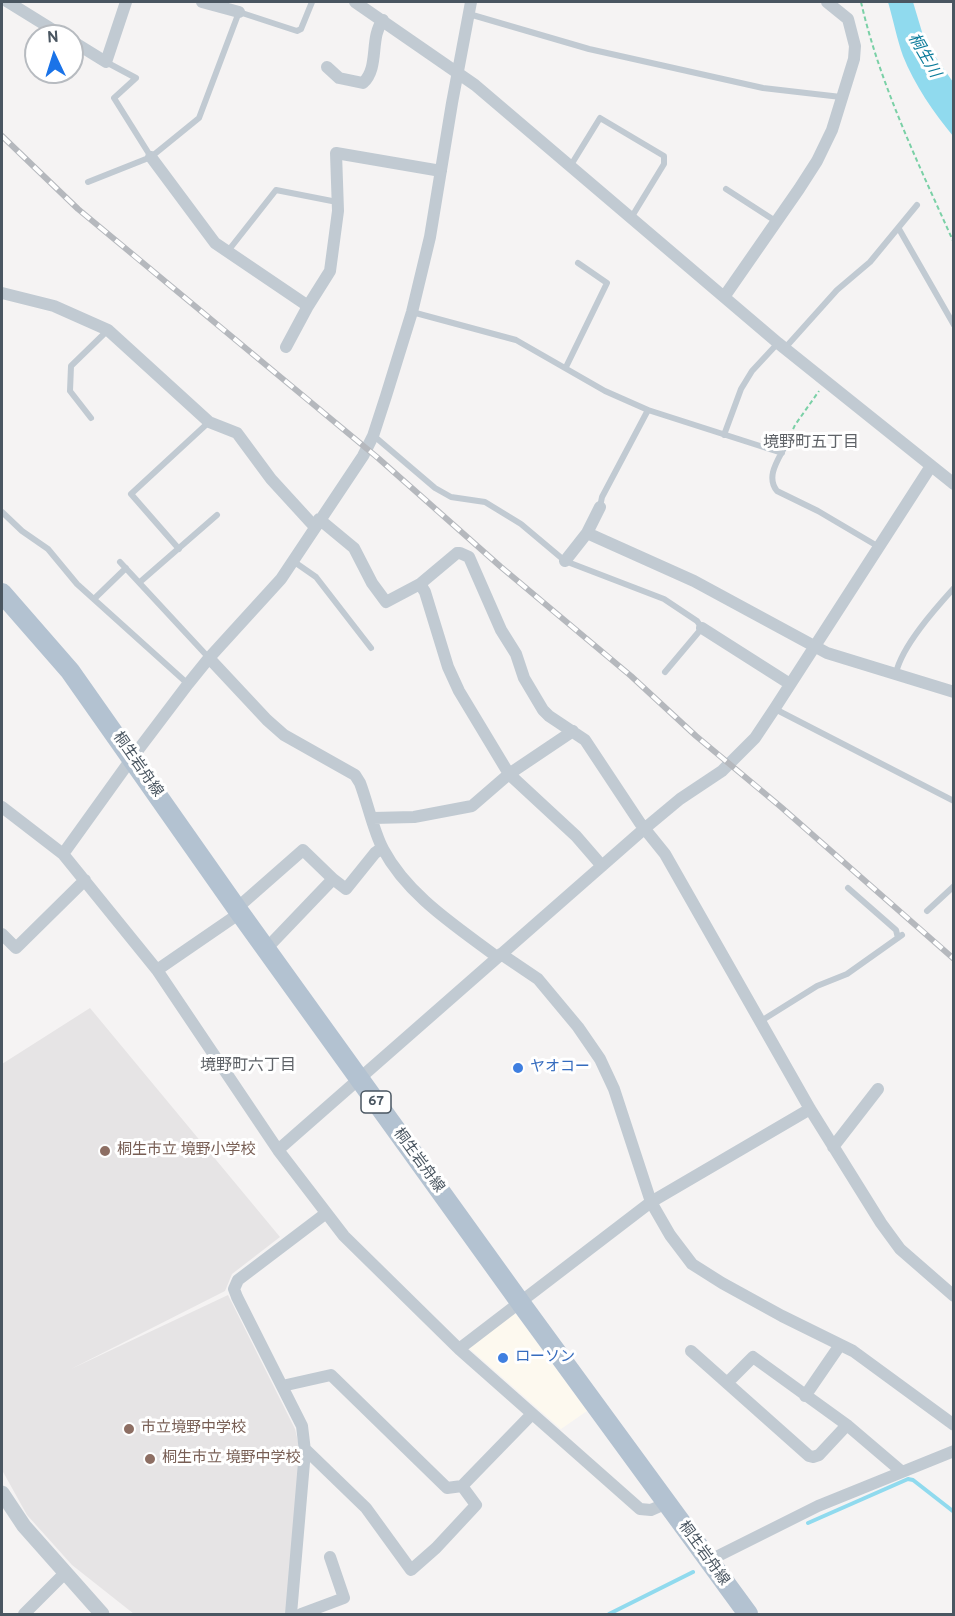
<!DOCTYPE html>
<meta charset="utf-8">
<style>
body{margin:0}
#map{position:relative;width:955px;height:1616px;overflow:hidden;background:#f5f3f3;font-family:Overpass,sans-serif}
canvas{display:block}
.frame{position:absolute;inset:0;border:3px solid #4a5661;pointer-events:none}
.north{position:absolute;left:24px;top:24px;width:60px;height:60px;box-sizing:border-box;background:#fff;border:2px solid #b7bbc0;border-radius:50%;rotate:356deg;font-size:16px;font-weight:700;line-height:24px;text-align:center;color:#4a5661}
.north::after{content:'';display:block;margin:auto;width:21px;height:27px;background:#1a73e8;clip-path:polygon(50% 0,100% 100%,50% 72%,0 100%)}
</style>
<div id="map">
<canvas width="955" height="1616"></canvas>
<div class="frame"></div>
<div class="north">N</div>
</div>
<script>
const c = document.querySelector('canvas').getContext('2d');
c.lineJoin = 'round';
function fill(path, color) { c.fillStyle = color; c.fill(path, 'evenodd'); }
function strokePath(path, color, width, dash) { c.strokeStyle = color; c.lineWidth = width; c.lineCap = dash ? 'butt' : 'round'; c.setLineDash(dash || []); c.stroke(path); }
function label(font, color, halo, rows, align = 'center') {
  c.font = font + ' Overpass,"Noto Sans JP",sans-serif'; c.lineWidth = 6; c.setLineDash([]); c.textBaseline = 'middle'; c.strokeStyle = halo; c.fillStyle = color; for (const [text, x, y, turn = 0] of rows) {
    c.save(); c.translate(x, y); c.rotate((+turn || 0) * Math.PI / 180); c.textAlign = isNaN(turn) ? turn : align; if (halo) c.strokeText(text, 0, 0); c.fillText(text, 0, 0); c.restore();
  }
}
fill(new Path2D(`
 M 516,1314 L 587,1411 L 561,1429 L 470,1349 L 469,1345 L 511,1315 Z`), '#fdf9ef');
fill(new Path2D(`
 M 90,1008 L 280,1237 L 232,1274 L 225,1291 L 71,1369 L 228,1295 L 295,1429 L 300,1449 L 286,1614 L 134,1614 L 72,1565 L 27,1515 L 2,1470 L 2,1064 Z`), '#e6e4e5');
fill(new Path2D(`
 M 888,2 L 913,2 L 925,42 L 953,82 L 953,136 C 934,113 914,84 903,56 C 897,39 893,19 888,2 Z`), '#90daee');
strokePath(new Path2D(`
 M 808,1523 L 908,1479 L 913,1480 L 954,1512
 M 609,1614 L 693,1572`), '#90daee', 4);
strokePath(new Path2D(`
 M 861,2 C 880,85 919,165 954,243
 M 790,436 L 795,425 L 819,391`), '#7ad0a6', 2, [4.5, 3]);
strokePath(new Path2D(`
 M 469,14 L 589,49 L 763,88 L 841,97
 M 106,62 L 136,78 L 114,98 L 151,157
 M 571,165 L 600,118 L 664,156 L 664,164 L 631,218
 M 88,182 L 151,157 L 199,118 L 239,12 L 297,31 L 301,29 L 312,2
 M 726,189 L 777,222
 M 899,229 L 954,325
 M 228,251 L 276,190 L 337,202
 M 412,312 L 516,340 L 605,391 L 648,410
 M 785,348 L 837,290 L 870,262 L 917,205
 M 566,367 L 607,283 L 578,263
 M 91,418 L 70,391 L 71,366 L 108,330
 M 724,435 L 741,389 L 752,371 L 778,343
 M 374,436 L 435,488 L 451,497 L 485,502 L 521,524 L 565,561 L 664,599 L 697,621 L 702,628 L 665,672
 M 786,444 C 779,459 765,476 777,491 L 818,511 L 879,547
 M 600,507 L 602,497 L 648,410 L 782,453
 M 2,512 L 22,531 L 48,549 L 77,584 L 188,684
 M 179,549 L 131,494 L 209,422
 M 293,561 L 316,577 L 371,648
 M 120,562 L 209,658
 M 140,582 L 217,515
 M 94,599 L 126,568
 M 896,673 C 902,646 935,609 954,588
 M 775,709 L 954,801
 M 848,888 L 896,930 L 898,938
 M 927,911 L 954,886
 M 761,1021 L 817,986 L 847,974 L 902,935`), '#c1cad2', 6);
strokePath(new Path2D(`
 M 8,2 L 63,36
 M 202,2 L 239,12
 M 355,2 L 475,85 L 778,343 L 954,484
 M 72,41 L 106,62 L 126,2
 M 327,67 L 339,78 L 363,83 C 380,67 369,38 383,20
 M 151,157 L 215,243 L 308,306 L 330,271 L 338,211 L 336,153 L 441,171
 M 2,293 L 54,306 L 108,330 L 209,422 L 237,433 L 271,479 L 314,526
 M 724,297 L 799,189 L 817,161 L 832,130 L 854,59 L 855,46 L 848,19 L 827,2
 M 286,347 L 308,306
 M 319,519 L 354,548 L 372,583 L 386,602 L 420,584 L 457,553 L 460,553 L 469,557 L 501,630 L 516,654 L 524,678 L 543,710 L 549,716 L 585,740 L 640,823 L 665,854 L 810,1109 L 881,1223 L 900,1249 L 954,1296
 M 587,533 L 694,581 L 827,653 L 954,692
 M 565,561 L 587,533 L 600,507
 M 420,584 L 425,592 L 448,667 L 459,691 L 509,774 L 576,836 L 602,866
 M 702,628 L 790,684
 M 209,658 L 267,720 L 284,735 L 355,775 L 360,783 C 367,801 374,833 383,849 C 408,896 456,926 497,957
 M 2,807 L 63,854 L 157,970 L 278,1150 L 344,1236 L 459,1349 L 640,1509 L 651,1510 L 667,1503
 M 373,818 L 414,817 L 472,806 L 509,774 L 573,731
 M 63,854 L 132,758 L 188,684 L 209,658 L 281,579 L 363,456 L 373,436 L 386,396 L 412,312 L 430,237 L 452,103 L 471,2
 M 333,879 L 346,889 L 375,853 L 382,848
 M 237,908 L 303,850 L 333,879 L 266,949
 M 2,934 L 16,948 L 85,880
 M 501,954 L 538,979 L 578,1027 L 600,1059 L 614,1089 L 651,1202 L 670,1235 L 692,1264 L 722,1283 L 782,1316 L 853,1351 L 954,1425
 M 157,970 L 240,913
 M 833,1147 L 878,1089
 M 278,1150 L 644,829 L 680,799 L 722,771 L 755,738 L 775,708 L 931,466
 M 459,1349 L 651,1202 L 810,1109
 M 691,1351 L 809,1456 L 813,1457 L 819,1455 L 847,1425
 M 727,1383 L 753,1357 L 847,1425 L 901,1471
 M 282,1386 L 331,1375 L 447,1488 L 462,1486 L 532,1414
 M 805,1396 L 840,1345
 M 305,1449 L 366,1508 L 411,1570 L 436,1548 L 476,1505 L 462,1486
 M 708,1561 L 818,1506 L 954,1451
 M 24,1614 L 65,1573
 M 291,1614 L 305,1451 L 302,1426 L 237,1297 L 234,1289 L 238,1280 L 325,1214
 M 301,1614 L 344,1598 L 330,1557`), '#c1cad2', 12);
strokePath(new Path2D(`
 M 2,1493 L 24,1526 L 102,1614`), '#c1cad2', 15);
strokePath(new Path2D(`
 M 2,593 L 70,671 L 240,913 L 525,1309 L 748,1614`), '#b3c2d1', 20);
const rail = new Path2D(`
 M 2,136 L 78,209 L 378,458 L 501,567 L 631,676 L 696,736 L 781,807 L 954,959`);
strokePath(rail, '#b5b8bd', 6);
strokePath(rail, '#fff', 4, [11]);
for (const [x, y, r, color] of [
 [518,1068,6,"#3f7fe0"],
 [105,1151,6,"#8d6e63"],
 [503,1358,6,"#3f7fe0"],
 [129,1429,6,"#8d6e63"],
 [150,1459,6,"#8d6e63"]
]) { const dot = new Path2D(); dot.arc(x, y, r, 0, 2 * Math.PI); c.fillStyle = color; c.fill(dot); strokePath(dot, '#fff', 2); }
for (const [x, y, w] of [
 [376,1102,30]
]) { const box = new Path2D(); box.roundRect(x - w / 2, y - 11, w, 22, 4.5); c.fillStyle = '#fff'; c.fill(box); strokePath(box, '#4a5661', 1.5); }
label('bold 14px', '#4a5661', null, [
 ["67",376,1102]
]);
label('15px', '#4a5661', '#fff', [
 ["桐生岩舟線",137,765,55],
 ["桐生岩舟線",418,1161,54],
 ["桐生岩舟線",703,1554,54]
]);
label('15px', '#366cbe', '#fff', [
 ["ヤオコー",530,1068],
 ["ローソン",515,1358]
], 'left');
label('15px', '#785e54', '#fff', [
 ["桐生市立 境野小学校",117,1151],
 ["市立境野中学校",141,1429],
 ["桐生市立 境野中学校",162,1459]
], 'left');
label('italic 16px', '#0c7c9b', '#fff', [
 ["桐生川",923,56,60]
]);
label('16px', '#5f6368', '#fff', [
 ["境野町五丁目",811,444],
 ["境野町六丁目",248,1067]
]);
</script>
